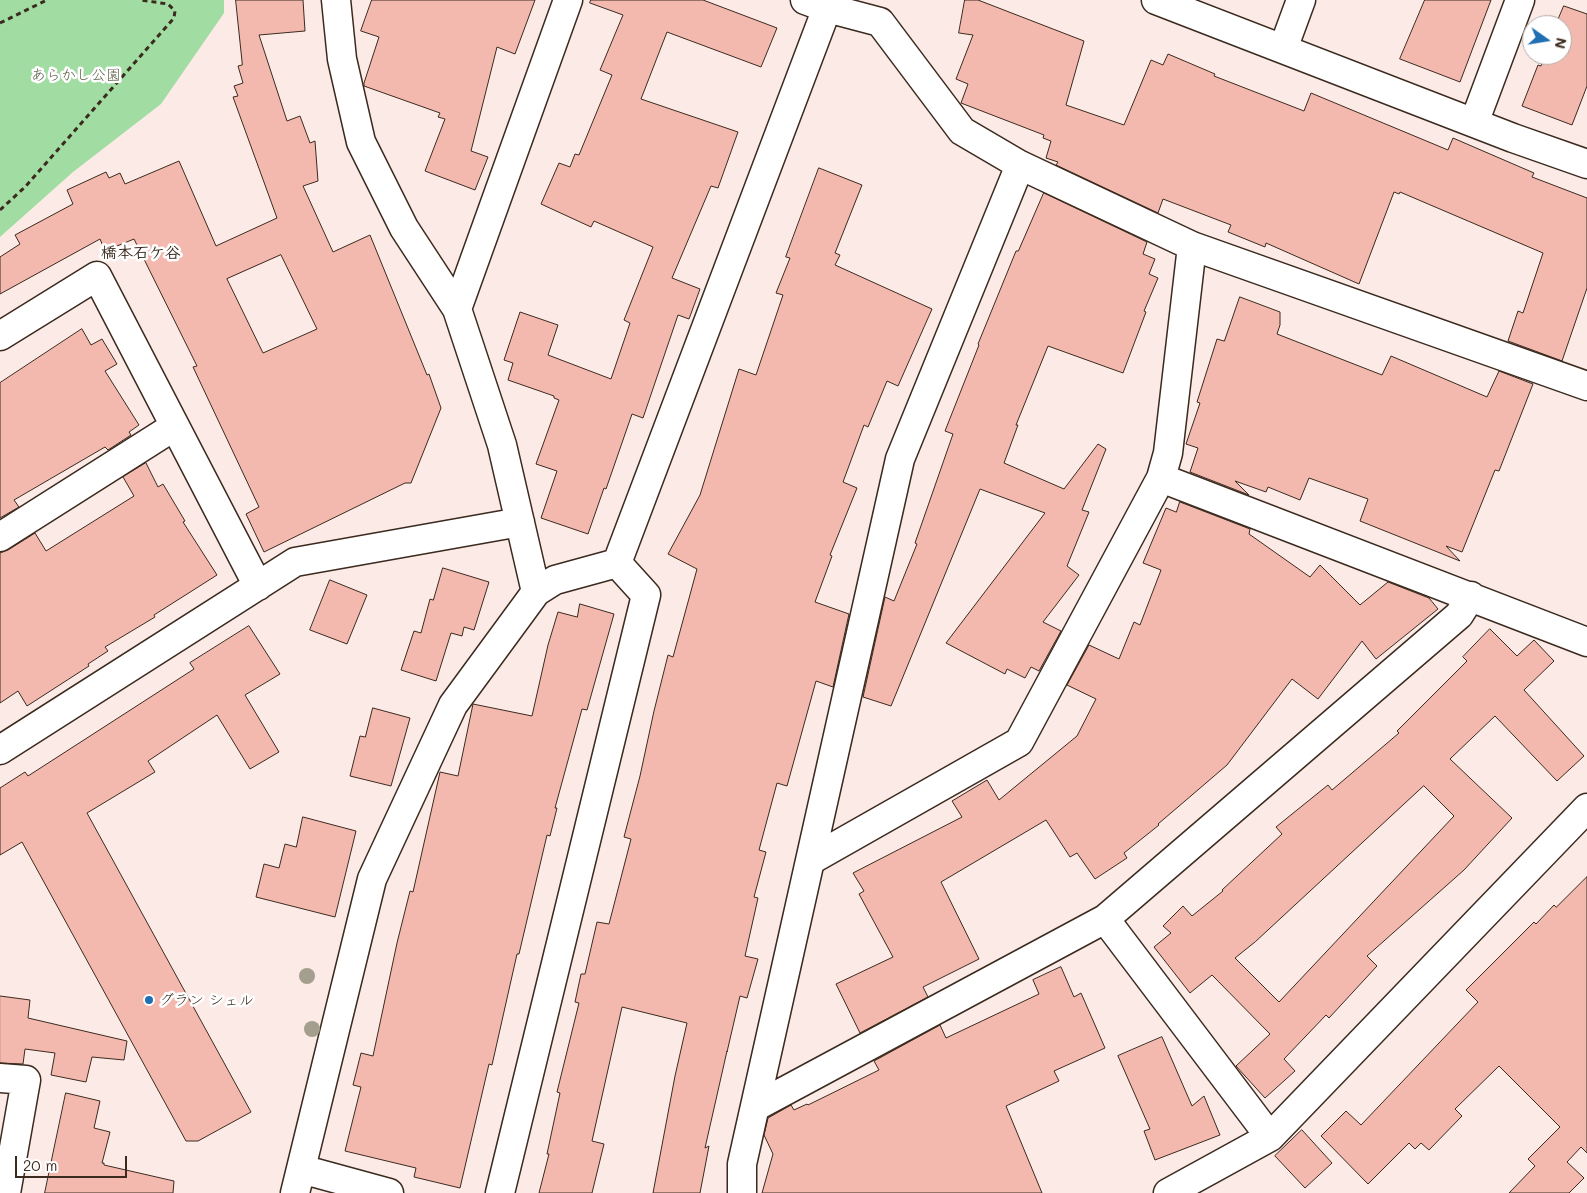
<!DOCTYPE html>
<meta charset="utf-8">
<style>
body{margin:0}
#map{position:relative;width:1587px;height:1193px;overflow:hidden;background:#fceae7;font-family:Mali,sans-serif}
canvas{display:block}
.north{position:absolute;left:1522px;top:15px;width:50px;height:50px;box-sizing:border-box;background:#fff;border:1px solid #b1aaa5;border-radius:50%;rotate:103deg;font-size:14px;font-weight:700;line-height:20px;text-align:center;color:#3b2a1e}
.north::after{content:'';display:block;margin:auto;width:18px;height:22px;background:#1f6fb2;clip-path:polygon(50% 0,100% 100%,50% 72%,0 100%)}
.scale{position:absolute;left:15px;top:1156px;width:112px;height:22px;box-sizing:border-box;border:2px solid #3b2a1e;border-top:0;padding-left:6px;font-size:15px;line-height:18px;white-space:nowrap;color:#3b2a1e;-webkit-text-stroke:4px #fff;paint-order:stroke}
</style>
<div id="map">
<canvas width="1587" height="1193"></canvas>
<div class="north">N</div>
<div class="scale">20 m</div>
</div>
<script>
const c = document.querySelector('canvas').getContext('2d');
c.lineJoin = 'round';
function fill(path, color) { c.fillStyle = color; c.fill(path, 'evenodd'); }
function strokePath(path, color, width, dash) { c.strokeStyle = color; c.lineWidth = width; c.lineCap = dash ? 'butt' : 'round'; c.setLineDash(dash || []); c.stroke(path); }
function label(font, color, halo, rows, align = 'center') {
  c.font = font + ' Mali,"Klee One",sans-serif'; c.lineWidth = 5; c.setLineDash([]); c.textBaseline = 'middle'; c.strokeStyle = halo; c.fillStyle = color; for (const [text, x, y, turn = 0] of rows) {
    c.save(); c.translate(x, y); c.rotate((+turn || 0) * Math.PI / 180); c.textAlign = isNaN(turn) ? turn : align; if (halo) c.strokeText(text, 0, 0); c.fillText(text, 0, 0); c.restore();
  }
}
fill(new Path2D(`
 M 0,0 L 224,0 L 224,13 L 161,104 L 73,172 L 0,237 Z`), '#a1dca2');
const building = new Path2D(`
 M 236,0 L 303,0 L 305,31 L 259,35 L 287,121 L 300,116 L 310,143 L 315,141 L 318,181 L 303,186 L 333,252 L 370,235 L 427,375 L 429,374 L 441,408 L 411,483 L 405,483 L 264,552 L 246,514 L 259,507 L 193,367 L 197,366 L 134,239 L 105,251 L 100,239 L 0,294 L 0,257 L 20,244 L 15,235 L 73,204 L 67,190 L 106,172 L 109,178 L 120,173 L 125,184 L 179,161 L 216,246 L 277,218 L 233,97 L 238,96 L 234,86 L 243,83 L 238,66 L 242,65 ZM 281,255 L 317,329 L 263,353 L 227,279 Z
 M 372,0 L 535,0 L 515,54 L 497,47 L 471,151 L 488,157 L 475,190 L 425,171 L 445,119 L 438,117 L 440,113 L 364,86 L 364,83 L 379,37 L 361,31 Z
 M 591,0 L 703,0 L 777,28 L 761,67 L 667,32 L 641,99 L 738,132 L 718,188 L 711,186 L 672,278 L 700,289 L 689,319 L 678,315 L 643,418 L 632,414 L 606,489 L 604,488 L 588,534 L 541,518 L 557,471 L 536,464 L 559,400 L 554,398 L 554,396 L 508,380 L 513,363 L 504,360 L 520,312 L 558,325 L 548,355 L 611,379 L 630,323 L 624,320 L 653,247 L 594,221 L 591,227 L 541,204 L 559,163 L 570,167 L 575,154 L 579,155 L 612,75 L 600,70 L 623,15 L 590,3 Z
 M 965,0 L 978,0 L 1084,41 L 1066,105 L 1124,125 L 1151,60 L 1163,65 L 1168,54 L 1215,74 L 1214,76 L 1304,111 L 1311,93 L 1448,150 L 1453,138 L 1534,173 L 1532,177 L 1587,198 L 1587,288 L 1562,361 L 1508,341 L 1518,311 L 1523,313 L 1543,253 L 1400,192 L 1399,194 L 1394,192 L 1359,284 L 1266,243 L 1265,247 L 1228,232 L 1231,225 L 1163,199 L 1158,213 L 1056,165 L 1058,162 L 1046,158 L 1051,141 L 1043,138 L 1044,135 L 961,103 L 968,84 L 956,79 L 973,35 L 959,33 Z
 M 1425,0 L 1491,0 L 1460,82 L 1400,59 Z
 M 1564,6 L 1587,14 L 1587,86 L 1572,125 L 1522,106 L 1538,65 L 1541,66 L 1545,55 L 1562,55 L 1562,25 L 1556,25 Z
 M 819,168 L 862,185 L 835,253 L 840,255 L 835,265 L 932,309 L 898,386 L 887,381 L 868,427 L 864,425 L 843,482 L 857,488 L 830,555 L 832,556 L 815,602 L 849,614 L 833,687 L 816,681 L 787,786 L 777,783 L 759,850 L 766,852 L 754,897 L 758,898 L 745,956 L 758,959 L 747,998 L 740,996 L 727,1052 L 727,1051 L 705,1148 L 709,1146 L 700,1193 L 653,1193 L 675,1076 L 687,1023 L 622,1007 L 592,1141 L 604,1144 L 592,1193 L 539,1193 L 549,1154 L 547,1154 L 560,1093 L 557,1092 L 579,1003 L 575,1002 L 581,974 L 585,974 L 597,922 L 609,924 L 631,839 L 624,837 L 640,776 L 654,711 L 668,655 L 673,657 L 697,569 L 668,554 L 700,495 L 739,369 L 756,375 L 783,295 L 776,293 L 790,258 L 786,257 Z
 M 1044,193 L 1147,242 L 1143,254 L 1155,259 L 1149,274 L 1158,278 L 1144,311 L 1146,312 L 1123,373 L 1048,346 L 1016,425 L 1018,425 L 1004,463 L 1064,489 L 1098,444 L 1106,449 L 1082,510 L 1089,512 L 1067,566 L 1079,575 L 1043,622 L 1061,631 L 1039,671 L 1031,667 L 1025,678 L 1007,669 L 1005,674 L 946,643 L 1045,513 L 980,489 L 891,706 L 863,697 L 885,597 L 894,601 L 917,544 L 915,543 L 953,434 L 945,431 L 979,345 L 978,344 L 1016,251 L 1018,251 Z
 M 1240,297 L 1280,312 L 1280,325 L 1277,334 L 1382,375 L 1391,356 L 1487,397 L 1499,371 L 1533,384 L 1499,471 L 1495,470 L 1462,552 L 1446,546 L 1460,561 L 1360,521 L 1368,499 L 1309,478 L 1300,500 L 1268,487 L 1266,492 L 1235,481 L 1249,495 L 1190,472 L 1198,448 L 1186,444 L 1200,403 L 1197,402 L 1217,339 L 1224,341 Z
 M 82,329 L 91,345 L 102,339 L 117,364 L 105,371 L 139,425 L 129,432 L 131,435 L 108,450 L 105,447 L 14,500 L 19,507 L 0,518 L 0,383 Z
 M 146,463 L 158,487 L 163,484 L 185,521 L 183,522 L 217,575 L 154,615 L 155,617 L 105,647 L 108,651 L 88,664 L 89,666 L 27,706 L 18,691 L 0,703 L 0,553 L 8,550 L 35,533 L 46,551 L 134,496 L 123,477 Z
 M 1180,502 L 1250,529 L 1249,534 L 1310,577 L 1320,565 L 1360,605 L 1388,582 L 1429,598 L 1438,609 L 1376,659 L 1362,641 L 1318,699 L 1292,679 L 1227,765 L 1185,801 L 1158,824 L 1159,825 L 1124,853 L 1127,858 L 1095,879 L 1077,853 L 1070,857 L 1046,820 L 941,882 L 979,959 L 923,987 L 928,997 L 860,1033 L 836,984 L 893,957 L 859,894 L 864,891 L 853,873 L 962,817 L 952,801 L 987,780 L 999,800 L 1077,736 L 1096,699 L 1067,685 L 1089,645 L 1119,659 L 1134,622 L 1140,625 L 1161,570 L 1143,563 L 1166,508 L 1176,512 Z
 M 443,568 L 489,582 L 474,630 L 464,627 L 462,636 L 451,633 L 436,681 L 401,670 L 414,631 L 421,633 L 430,599 L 433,600 Z
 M 330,580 L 367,595 L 347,644 L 310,630 Z
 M 580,604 L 614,614 L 587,710 L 582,709 L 555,808 L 557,808 L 550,836 L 547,835 L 519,954 L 517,954 L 492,1065 L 489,1064 L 460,1188 L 414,1177 L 416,1168 L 345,1151 L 361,1087 L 353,1085 L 361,1053 L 373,1056 L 397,943 L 410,891 L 413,892 L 440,772 L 458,776 L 473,704 L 532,716 L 548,645 L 558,612 L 577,617 Z
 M 249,626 L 280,674 L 245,695 L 279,752 L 250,769 L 217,715 L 148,761 L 155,772 L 87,813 L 251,1112 L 198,1141 L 186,1141 L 22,842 L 0,855 L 0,788 L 25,772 L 28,776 L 194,669 L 190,663 Z
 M 1490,629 L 1517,656 L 1534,640 L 1554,661 L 1524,690 L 1584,756 L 1557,781 L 1495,716 L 1450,759 L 1512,818 L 1464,870 L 1367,956 L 1377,966 L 1329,1018 L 1326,1015 L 1284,1059 L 1295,1071 L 1265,1098 L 1236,1066 L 1270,1034 L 1212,975 L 1190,993 L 1154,947 L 1171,933 L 1163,926 L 1183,906 L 1192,916 L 1223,891 L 1222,890 L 1282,834 L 1276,827 L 1328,785 L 1332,790 L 1399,733 L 1397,731 L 1467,661 L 1463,657 ZM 1424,786 L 1454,816 L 1279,1002 L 1235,958 L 1255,942 Z
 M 373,708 L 410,718 L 391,786 L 350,776 L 360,736 L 365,737 Z
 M 303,817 L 356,831 L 335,917 L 256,897 L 264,864 L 279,868 L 285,844 L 296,847 Z
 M 1587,877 L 1587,1153 L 1581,1147 L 1567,1162 L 1584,1178 L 1569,1193 L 1509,1193 L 1535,1166 L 1528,1159 L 1560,1127 L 1499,1066 L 1455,1109 L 1462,1116 L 1429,1150 L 1421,1143 L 1415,1149 L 1409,1143 L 1368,1184 L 1321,1136 L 1346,1111 L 1361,1125 L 1478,1002 L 1466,990 L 1534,922 L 1536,924 L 1554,905 L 1556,907 Z
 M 1061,967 L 1074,997 L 1081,993 L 1105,1048 L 1054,1071 L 1059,1081 L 1006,1106 L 1042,1193 L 762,1193 L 773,1154 L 764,1135 L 768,1118 L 791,1105 L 794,1110 L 807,1104 L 808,1105 L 879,1070 L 874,1061 L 940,1025 L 946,1038 L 1039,994 L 1033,980 Z
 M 0,996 L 30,1000 L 28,1018 L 127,1041 L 124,1060 L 92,1057 L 86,1082 L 51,1075 L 55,1053 L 25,1049 L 23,1064 L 0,1063 Z
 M 1162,1037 L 1192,1106 L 1204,1096 L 1220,1135 L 1155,1160 L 1144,1131 L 1150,1129 L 1118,1056 Z
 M 66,1093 L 100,1101 L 94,1128 L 110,1132 L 102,1163 L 104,1163 L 104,1165 L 174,1181 L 173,1193 L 45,1193 Z
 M 1302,1130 L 1332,1163 L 1305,1188 L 1275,1156 Z`);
fill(building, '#f4b9ae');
strokePath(building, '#3b2a1e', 1);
const street = new Path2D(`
 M 336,0 L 342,59 L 361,142 L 404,228 L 457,309 L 502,445 L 536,592 L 555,580 L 617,563 L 827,8
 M 805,0 L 827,8 L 880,22 L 962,131 L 1020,165 L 1192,246 L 1587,386
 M 1156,0 L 1513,138 L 1587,164
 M 1283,49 L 1301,0
 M 1474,123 L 1520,0
 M 457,309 L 568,0
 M 0,336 L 97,276 L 258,586
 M 1161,478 L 1587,642
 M 0,537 L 175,426
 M 0,750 L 295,562 L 520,522
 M 811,860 L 1019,742 L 1161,478 L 1168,453 L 1192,246
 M 1105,919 L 1270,1137
 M 0,1078 L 26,1080 L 6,1193
 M 755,1107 L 1105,919 L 1459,615 L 1471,596
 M 301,1169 L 389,1193
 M 295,1193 L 372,879 L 453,705 L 536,592
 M 500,1193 L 646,595 L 617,563
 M 742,1193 L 742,1164 L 900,459 L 1020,165
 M 1168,1193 L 1270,1137 L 1587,808`);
strokePath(street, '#3b2a1e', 31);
strokePath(new Path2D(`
 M 0,23 L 47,0
 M 0,210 L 25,187 L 174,18 L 175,11 L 168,4 L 140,0`), '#3b2a1e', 3, [5, 4]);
strokePath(street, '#fff', 28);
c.fillStyle = '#a39e8e';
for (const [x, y] of [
 [307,976],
 [312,1029]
]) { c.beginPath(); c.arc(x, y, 8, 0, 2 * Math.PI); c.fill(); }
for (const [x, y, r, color] of [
 [149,1000,5,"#1f6fb2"]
]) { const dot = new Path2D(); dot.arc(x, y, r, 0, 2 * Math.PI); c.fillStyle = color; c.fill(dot); strokePath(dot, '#fff', 2); }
label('15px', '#5a5f46', '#fff', [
 ["あらかし公園",76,75]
]);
label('15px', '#3b2a1e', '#fff', [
 ["グラン シェル",159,1000]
], 'left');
label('bold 16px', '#3b2a1e', '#fff', [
 ["橋本石ケ谷",141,253]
]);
</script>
